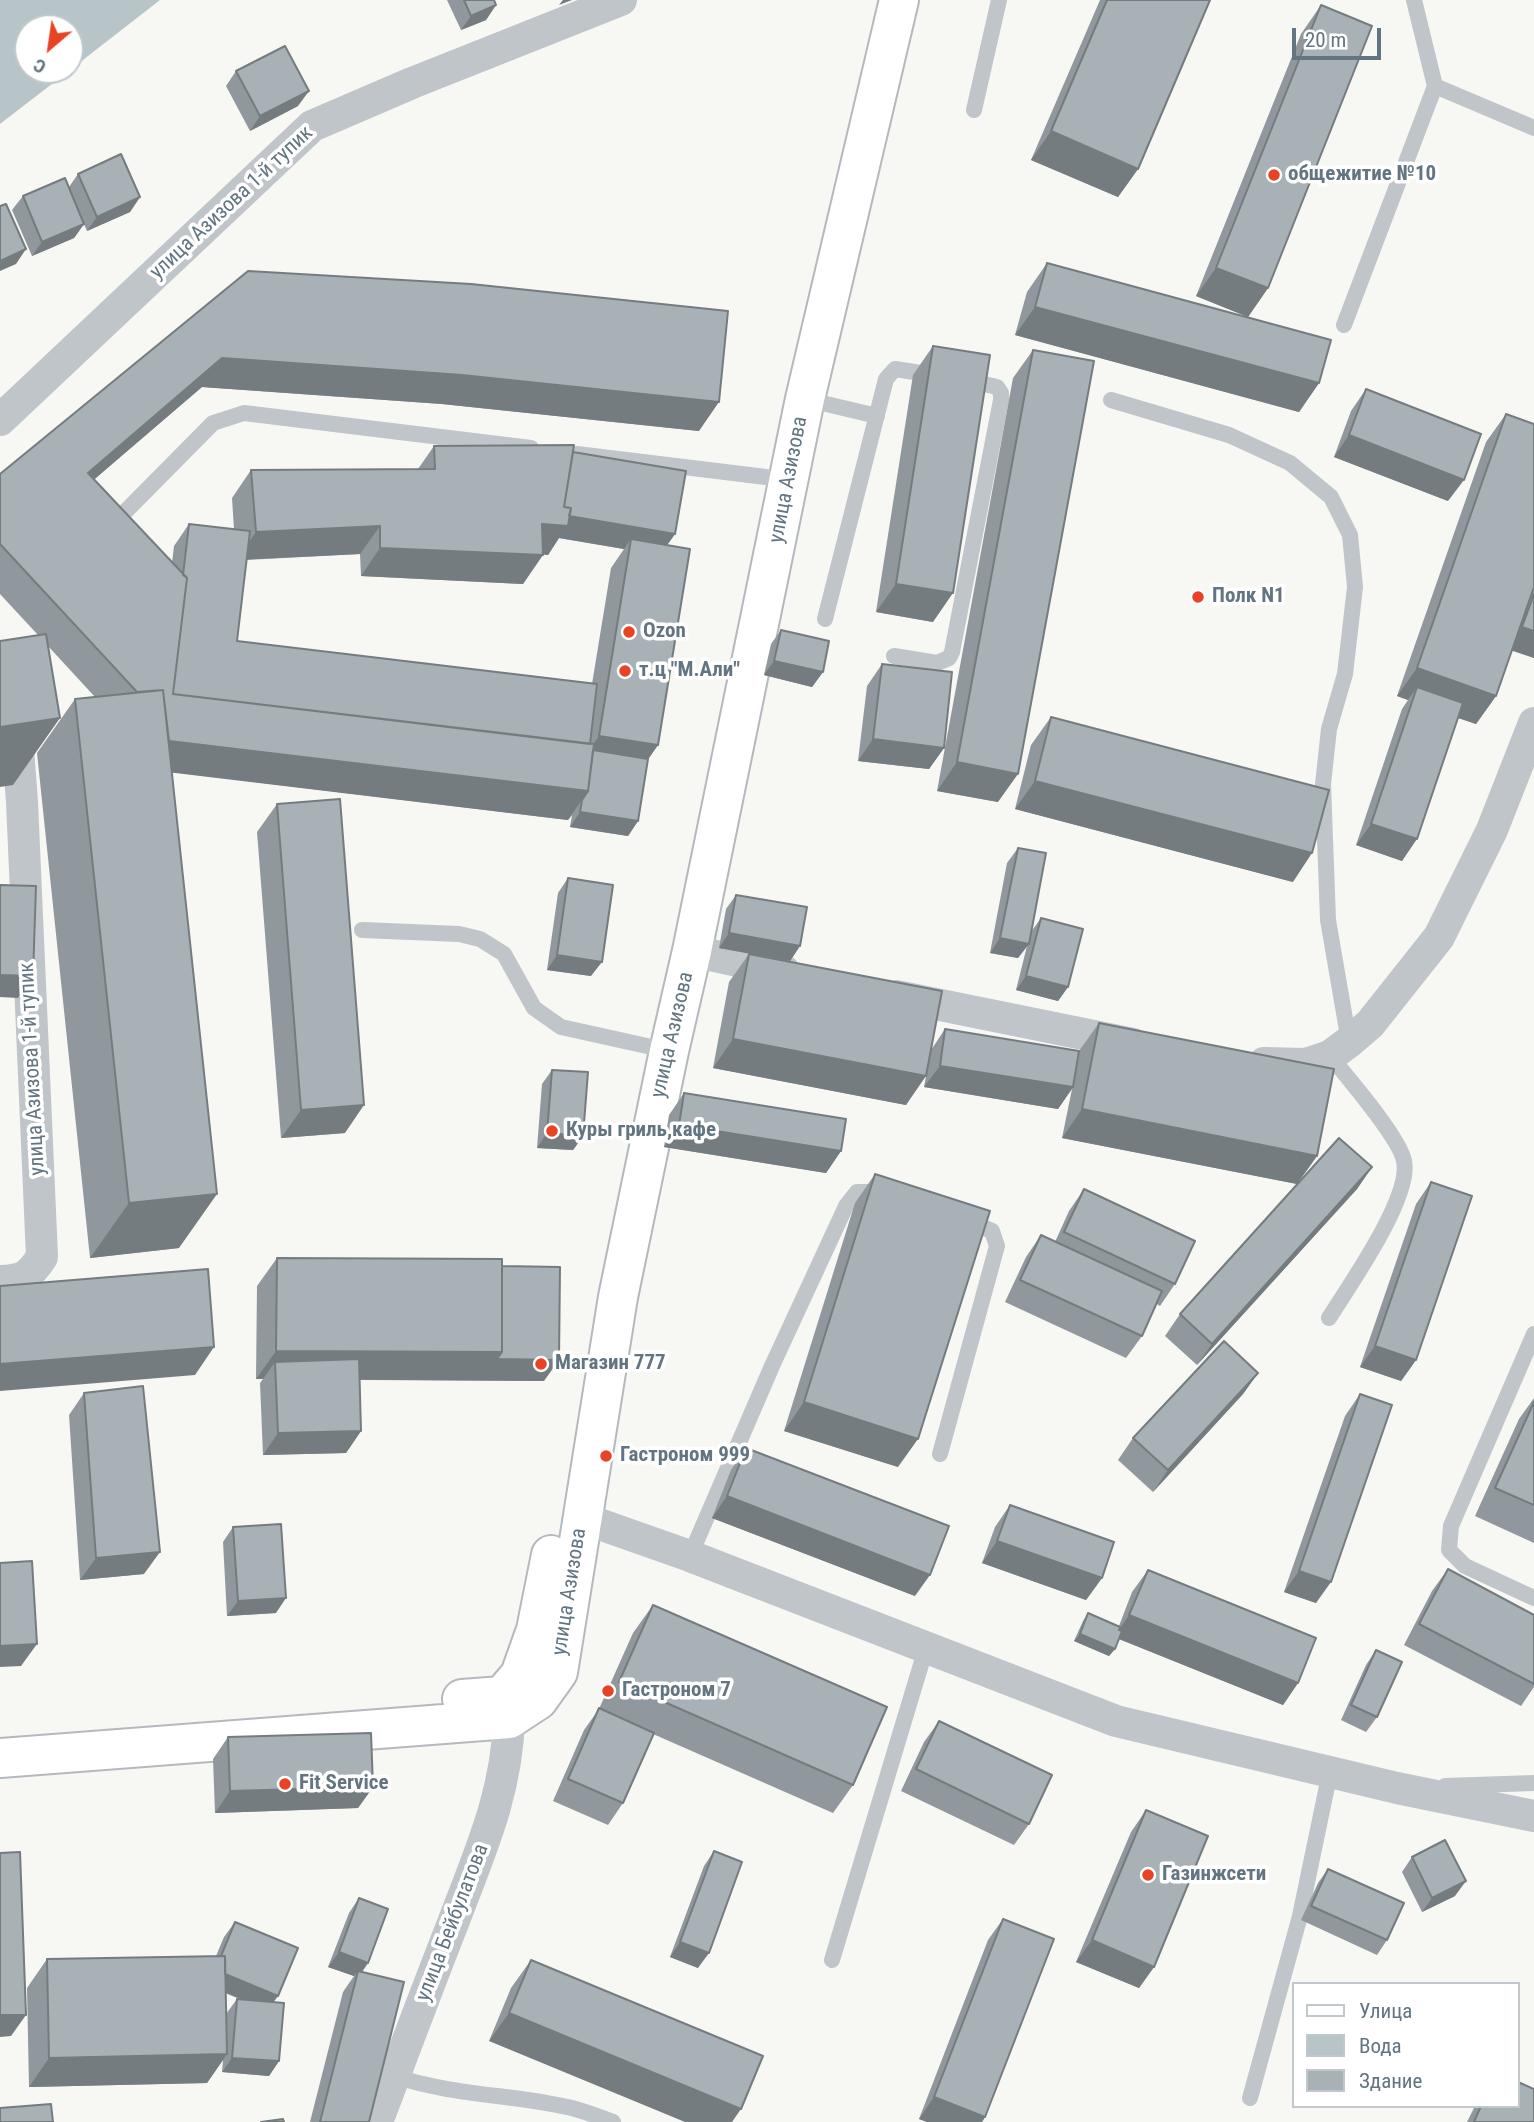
<!DOCTYPE html>
<meta charset="utf-8">
<style>
body{margin:0}
#map{position:relative;width:1534px;height:2122px;overflow:hidden;background:#f7f7f4;font-family:"Roboto Condensed",sans-serif}
canvas{display:block}
.legend{position:absolute;left:1292px;top:1982px;width:228px;height:126px;box-sizing:border-box;background:#fff;border:2px solid #c0c8cc;margin:0;padding:9px 12px;list-style:none;font-size:21px;color:#627580}
.legend li{display:flex;align-items:center;gap:14px;height:35px}
.legend b{width:35px;border:2px solid #c0c8cc}
.north{position:absolute;left:14px;top:14px;width:70px;height:70px;box-sizing:border-box;background:#fff;border:2px solid #c0c8cc;border-radius:50%;rotate:209deg;font-size:19px;font-weight:700;line-height:28px;text-align:center;color:#627580}
.north::after{content:'';display:block;margin:auto;width:24px;height:32px;background:#e84324;clip-path:polygon(50% 0,100% 100%,50% 72%,0 100%)}
.scale{position:absolute;left:1292px;top:28px;width:89px;height:32px;box-sizing:border-box;border:4px solid #627580;border-top:0;padding-left:9px;font-size:21px;line-height:24px;white-space:nowrap;color:#627580;-webkit-text-stroke:5px #fff;paint-order:stroke}
</style>
<div id="map">
<canvas width="1534" height="2122"></canvas>
<ul class="legend">
<li><b style="height:9px;background:#fff"></b>Улица</li>
<li><b style="height:19px;background:#b7c5c8"></b>Вода</li>
<li><b style="height:19px;background:#a7b1b6"></b>Здание</li>
</ul>
<div class="north">С</div>
<div class="scale">20 m</div>
</div>
<script>
const c = document.querySelector('canvas').getContext('2d');
c.lineJoin = 'round';
function fill(path, color) { c.fillStyle = color; c.fill(path, 'evenodd'); }
function strokePath(path, color, width, dash) { c.strokeStyle = color; c.lineWidth = width; c.lineCap = dash ? 'butt' : 'round'; c.setLineDash(dash || []); c.stroke(path); }
function label(font, color, halo, rows, align = 'center') {
  c.font = font + ' "Roboto Condensed",sans-serif'; c.lineWidth = 7; c.setLineDash([]); c.textBaseline = 'middle'; c.strokeStyle = halo; c.fillStyle = color; for (const [text, x, y, turn = 0] of rows) {
    c.save(); c.translate(x, y); c.rotate((+turn || 0) * Math.PI / 180); c.textAlign = isNaN(turn) ? turn : align; if (halo) c.strokeText(text, 0, 0); c.fillText(text, 0, 0); c.restore();
  }
}
fill(new Path2D(`
 M 0,0 L 160,0 L 70,70 L 70,28 L 28,28 L 28,70 L 70,70 L 0,124 Z`), '#b7c5c8');
const secondary = new Path2D(`
 M 462,1699 L 502,1696 L 520,1675 L 536,1630 L 551,1555
 M 0,1758 L 509,1719 L 538,1700 L 558,1672 L 618,1297 L 669,1051 L 692,951 L 805,399 L 899,0`);
strokePath(secondary, '#b3b9bd', 42);
strokePath(new Path2D(`
 M 1435,86 L 1534,128
 M 974,110 L 999,0
 M 1344,325 L 1435,86 L 1414,0
 M 805,399 L 877,416
 M 1111,400 L 1229,435 L 1290,463 L 1331,497 L 1350,535 L 1355,587 L 1345,674 L 1329,729 L 1323,784 L 1328,920 L 1349,1042
 M 577,454 L 766,477
 M 119,518 L 213,423 L 244,413 L 531,448
 M 825,619 L 886,379 L 895,369 L 934,375
 M 894,656 L 937,663 L 949,658 L 952,652 L 1001,400 L 1001,393 L 997,387 L 967,380
 M 362,930 L 459,934 L 480,939 L 504,954 L 534,1008 L 561,1027 L 647,1046
 M 1329,1318 C 1349,1286 1412,1197 1404,1161 C 1400,1138 1347,1077 1330,1056
 M 1534,1334 L 1451,1526 L 1449,1550 L 1465,1566 L 1534,1598
 M 940,1454 L 997,1246 L 992,1231 L 965,1220
 M 690,1556 L 772,1366 L 846,1206 L 857,1192 L 872,1192 L 884,1196
 M 1445,1786 L 1534,1783
 M 832,1960 L 926,1648
 M 394,2076 C 455,2096 512,2094 572,2108 C 586,2112 600,2117 613,2122
 M 1250,2098 L 1300,1916 L 1330,1772`), '#c0c5c9', 16);
strokePath(new Path2D(`
 M 0,420 L 312,126 L 412,83 L 621,0
 M 0,665 L 13,682 L 22,802 L 42,1257 C 29,1277 23,1280 0,1281
 M 692,951 L 784,971
 M 896,996 L 1133,1044
 M 1264,1063 L 1306,1064 L 1330,1056 L 1349,1042 L 1370,1024 L 1439,937 L 1492,830 L 1534,723
 M 582,1518 L 690,1556 L 1116,1721 L 1397,1788 L 1534,1816
 M 377,2122 C 402,2056 427,1989 453,1923 C 479,1854 507,1794 509,1719`), '#c0c5c9', 32);
strokePath(secondary, '#fff', 38);
fill(new Path2D(`
 M 447,0 L 494,0 L 496,5 L 486,20 L 461,30 Z
 M 1100,0 L 1210,0 L 1138,169 L 1118,197 L 1031,160 Z
 M 1321,5 L 1268,288 L 1248,317 L 1196,296 L 1301,34 Z
 M 236,71 L 298,106 L 250,131 L 226,86 Z
 M 78,174 L 140,197 L 130,212 L 87,231 L 84,224 L 74,238 L 32,256 L 12,210 L 23,196 L 69,187 Z
 M 1047,263 L 1319,383 L 1299,412 L 1015,335 L 1027,292 Z
 M 248,271 L 699,431 L 442,404 L 202,387 L 93,480 L 172,563 L 174,546 L 189,524 L 234,529 L 232,498 L 251,470 L 418,469 L 434,446 L 573,452 L 675,534 L 667,545 L 658,745 L 648,759 L 638,821 L 628,836 L 570,827 L 572,815 L 568,820 L 172,772 L 179,1248 L 90,1258 L 37,753 L 75,699 L 95,697 L 48,646 L 13,785 L 38,635 L 0,594 L 0,474 ZM 559,538 L 624,549 L 611,568 L 592,684 L 237,641 L 246,560 L 360,554 L 361,576 L 523,584 L 543,554 L 548,555 Z
 M 933,346 L 933,622 L 876,612 L 913,375 Z
 M 1033,350 L 998,802 L 937,791 L 1013,378 Z
 M 1366,389 L 1448,501 L 1334,457 L 1351,411 Z
 M 1506,414 L 1534,424 L 1534,658 L 1512,650 L 1496,696 L 1476,724 L 1458,718 L 1402,861 L 1356,845 L 1402,709 L 1408,700 L 1397,696 L 1486,442 Z
 M 781,630 L 823,672 L 812,687 L 764,675 L 771,644 Z
 M 882,664 L 944,748 L 929,769 L 858,761 L 867,686 Z
 M 1051,717 L 1293,882 L 1015,809 L 1031,745 Z
 M 277,804 L 345,1133 L 281,1138 L 257,832 Z
 M 1018,848 L 1031,932 L 1041,918 L 1068,987 L 1058,1001 L 1016,990 L 1027,946 L 1018,958 L 990,953 L 1007,863 Z
 M 568,878 L 591,976 L 547,970 L 558,893 Z
 M 736,895 L 800,946 L 790,961 L 719,948 L 726,909 Z
 M 749,954 L 931,1050 L 945,1029 L 1079,1051 L 1099,1023 L 1317,1156 L 1297,1184 L 1062,1138 L 1072,1089 L 1058,1109 L 924,1087 L 928,1065 L 906,1105 L 713,1068 L 729,982 Z
 M 552,1070 L 583,1136 L 573,1150 L 537,1148 L 542,1084 Z
 M 684,1093 L 841,1151 L 826,1173 L 664,1147 L 669,1115 Z
 M 1372,1167 L 1357,1189 L 1197,1365 L 1165,1336 L 1180,1314 Z
 M 875,1174 L 898,1467 L 784,1431 L 855,1203 Z
 M 1431,1182 L 1416,1360 L 1401,1381 L 1360,1367 L 1416,1204 Z
 M 1084,1189 L 1175,1284 L 1160,1306 L 1157,1304 L 1142,1336 L 1126,1358 L 1005,1302 L 1026,1257 L 1041,1235 L 1055,1242 L 1069,1211 Z
 M 277,1258 L 502,1266 L 544,1381 L 360,1380 L 361,1431 L 346,1453 L 263,1455 L 260,1383 L 263,1379 L 256,1379 L 257,1286 Z
 M 1258,1373 L 1243,1394 L 1153,1492 L 1118,1460 L 1133,1438 Z
 M 84,1393 L 144,1574 L 80,1580 L 69,1415 Z
 M 1360,1394 L 1316,1603 L 1284,1592 L 1345,1416 Z
 M 1534,1398 L 1534,1543 L 1475,1516 L 1519,1419 Z
 M 746,1448 L 915,1596 L 712,1518 L 731,1470 Z
 M 1010,1505 L 1102,1578 L 1086,1600 L 982,1563 L 995,1527 Z
 M 233,1527 L 276,1613 L 227,1616 L 223,1542 Z
 M 1448,1569 L 1534,1615 L 1534,1687 L 1521,1706 L 1404,1645 L 1432,1591 Z
 M 1148,1570 L 1298,1683 L 1283,1705 L 1119,1639 L 1115,1649 L 1109,1656 L 1074,1641 L 1083,1621 L 1088,1613 L 1119,1626 L 1132,1592 Z
 M 653,1605 L 853,1785 L 833,1813 L 653,1734 L 623,1803 L 608,1825 L 553,1801 L 584,1730 L 599,1709 L 633,1633 Z
 M 1376,1650 L 1377,1717 L 1366,1732 L 1341,1720 L 1366,1665 Z
 M 939,1721 L 1029,1824 L 1014,1845 L 901,1791 L 924,1742 Z
 M 228,1737 L 373,1787 L 358,1808 L 215,1813 L 213,1759 Z
 M 1146,1810 L 1154,1967 L 1139,1988 L 1076,1962 L 1131,1832 Z
 M 714,1851 L 698,1968 L 670,1957 L 704,1866 Z
 M 1412,1857 L 1455,1896 L 1422,1912 L 1402,1872 Z
 M 1328,1869 L 1387,1940 L 1377,1955 L 1301,1920 L 1318,1883 Z
 M 359,1898 L 369,2122 L 310,2122 L 343,1992 L 354,1976 L 328,1967 L 349,1913 Z
 M 1003,1919 L 985,2117 L 982,2122 L 927,2122 L 919,2119 L 988,1940 Z
 M 235,1922 L 274,2002 L 279,2061 L 269,2076 L 222,2072 L 223,2060 L 207,2083 L 29,2087 L 27,1988 L 47,1959 L 216,1956 L 224,1937 ZM 225,1993 L 242,2000 L 237,1999 L 226,2014 L 226,2020 Z
 M 531,1960 L 763,2056 L 489,2041 L 511,1988 Z
 M 1475,2106 L 1518,2106 L 1534,2122 L 1467,2122 Z`), '#90989d');
fill(new Path2D(`
 M 563,0 L 572,0 L 559,5 Z
 M 496,5 L 486,20 L 461,30 L 471,16 Z
 M 309,91 L 298,106 L 250,131 L 260,116 Z
 M 1051,131 L 1138,169 L 1118,197 L 1031,160 Z
 M 140,197 L 130,212 L 87,231 L 97,217 Z
 M 84,224 L 74,238 L 32,256 L 42,242 Z
 M 26,249 L 16,264 L 0,271 L 0,261 Z
 M 1216,268 L 1268,288 L 1248,317 L 1196,296 Z
 M 1035,307 L 1319,383 L 1299,412 L 1015,335 Z
 M 222,358 L 462,375 L 719,402 L 699,431 L 442,404 L 202,387 L 68,502 L 88,473 Z
 M 1349,435 L 1464,480 L 1448,501 L 1334,457 Z
 M 559,514 L 675,534 L 660,555 L 631,539 L 624,549 L 559,538 L 548,555 L 522,552 L 542,524 Z
 M 380,526 L 360,554 L 236,560 L 256,532 Z
 M 380,548 L 543,555 L 523,584 L 361,576 Z
 M 896,584 L 953,593 L 933,622 L 876,612 Z
 M 1522,627 L 1534,631 L 1534,658 L 1507,649 Z
 M 774,661 L 823,672 L 812,687 L 764,675 Z
 M 1417,668 L 1496,696 L 1476,724 L 1412,702 L 1417,687 L 1408,700 L 1397,696 Z
 M 60,718 L 13,785 L 0,787 L 0,727 Z
 M 599,736 L 658,745 L 638,774 L 590,749 Z
 M 873,739 L 944,748 L 929,769 L 858,761 Z
 M 162,740 L 588,791 L 568,820 L 142,769 Z
 M 957,762 L 1018,774 L 998,802 L 937,791 Z
 M 1035,781 L 1312,853 L 1293,882 L 1015,809 Z
 M 580,812 L 638,821 L 628,836 L 570,827 Z
 M 1371,824 L 1417,839 L 1402,861 L 1356,845 Z
 M 729,933 L 800,946 L 790,961 L 719,948 Z
 M 1000,938 L 1029,944 L 1018,958 L 990,953 Z
 M 557,955 L 602,962 L 591,976 L 547,970 Z
 M 0,975 L 33,976 L 18,998 L 0,997 Z
 M 1026,976 L 1068,987 L 1058,1001 L 1016,990 Z
 M 733,1039 L 926,1076 L 906,1105 L 713,1068 Z
 M 940,1066 L 1073,1087 L 1058,1109 L 924,1087 Z
 M 364,1105 L 345,1133 L 281,1138 L 301,1110 Z
 M 1082,1109 L 1317,1156 L 1297,1184 L 1062,1138 Z
 M 679,1125 L 841,1151 L 826,1173 L 664,1147 Z
 M 547,1133 L 583,1136 L 573,1150 L 537,1148 Z
 M 1372,1167 L 1357,1189 L 1197,1365 L 1212,1344 Z
 M 217,1194 L 179,1248 L 90,1258 L 129,1203 Z
 M 1375,1346 L 1416,1360 L 1401,1381 L 1360,1367 Z
 M 214,1347 L 195,1375 L 0,1391 L 0,1364 Z
 M 276,1351 L 502,1352 L 559,1360 L 544,1381 L 276,1379 L 275,1362 L 263,1379 L 256,1379 Z
 M 1258,1373 L 1243,1394 L 1153,1492 L 1168,1470 Z
 M 804,1402 L 918,1439 L 898,1467 L 784,1431 Z
 M 361,1431 L 346,1453 L 263,1455 L 278,1433 Z
 M 727,1496 L 930,1575 L 915,1596 L 712,1518 Z
 M 997,1541 L 1102,1578 L 1086,1600 L 982,1563 Z
 M 160,1552 L 144,1574 L 80,1580 L 96,1558 Z
 M 1299,1571 L 1331,1582 L 1316,1603 L 1284,1592 Z
 M 286,1598 L 276,1613 L 227,1616 L 238,1601 Z
 M 1129,1615 L 1298,1683 L 1283,1705 L 1114,1637 Z
 M 1080,1634 L 1115,1649 L 1109,1656 L 1074,1641 Z
 M 37,1644 L 21,1666 L 0,1667 L 0,1646 Z
 M 373,1787 L 358,1808 L 215,1813 L 230,1791 Z
 M 1466,1881 L 1455,1896 L 1422,1912 L 1432,1898 Z
 M 1092,1940 L 1154,1967 L 1139,1988 L 1076,1962 Z
 M 680,1942 L 709,1953 L 698,1968 L 670,1957 Z
 M 339,1952 L 368,1963 L 358,1978 L 358,1971 L 354,1976 L 328,1967 Z
 M 215,1970 L 278,1996 L 268,2010 L 205,1984 Z
 M 509,2013 L 741,2109 L 732,2122 L 685,2122 L 489,2041 Z
 M 0,2015 L 26,2015 L 11,2036 L 0,2037 Z
 M 227,2054 L 207,2083 L 29,2087 L 49,2058 Z
 M 232,2058 L 279,2061 L 269,2076 L 222,2072 Z
 M 934,2097 L 985,2117 L 982,2122 L 927,2122 L 919,2119 Z`), '#757c7f');
const building = new Path2D(`
 M 464,0 L 494,0 L 496,5 L 471,16 Z
 M 1107,0 L 1210,0 L 1138,169 L 1051,131 Z
 M 1321,5 L 1372,26 L 1268,288 L 1216,268 Z
 M 285,46 L 309,91 L 260,116 L 236,71 Z
 M 121,154 L 140,197 L 97,217 L 78,174 Z
 M 65,178 L 84,224 L 42,242 L 23,196 Z
 M 6,204 L 26,249 L 0,261 L 0,206 Z
 M 1047,263 L 1331,340 L 1319,383 L 1035,307 Z
 M 248,271 L 471,284 L 728,311 L 719,402 L 462,375 L 222,358 L 88,473 L 187,578 L 173,694 L 594,744 L 588,791 L 169,741 L 163,690 L 137,692 L 0,544 L 0,474 Z
 M 933,346 L 990,355 L 953,593 L 896,584 Z
 M 1033,350 L 1094,361 L 1018,774 L 957,762 Z
 M 1366,389 L 1481,434 L 1464,480 L 1349,435 Z
 M 1506,414 L 1534,424 L 1534,587 L 1496,696 L 1417,668 Z
 M 574,445 L 564,507 L 571,508 L 568,526 L 542,524 L 543,555 L 380,548 L 380,526 L 256,532 L 251,470 L 435,469 L 434,446 Z
 M 573,452 L 686,471 L 675,534 L 569,516 L 571,508 L 564,507 Z
 M 189,524 L 250,531 L 237,641 L 597,684 L 590,744 L 173,694 L 187,578 L 183,575 Z
 M 631,539 L 690,549 L 658,745 L 599,736 Z
 M 1534,594 L 1534,631 L 1522,627 Z
 M 781,630 L 829,641 L 823,672 L 774,661 Z
 M 46,634 L 60,718 L 0,727 L 0,641 Z
 M 882,664 L 952,672 L 944,748 L 873,739 Z
 M 1417,687 L 1463,703 L 1417,839 L 1371,824 Z
 M 163,690 L 217,1194 L 129,1203 L 75,699 Z
 M 1051,717 L 1329,790 L 1312,853 L 1035,781 Z
 M 593,750 L 648,759 L 638,821 L 580,812 L 582,800 L 588,791 Z
 M 340,799 L 364,1105 L 301,1110 L 277,804 Z
 M 1018,848 L 1046,853 L 1029,944 L 1000,938 Z
 M 568,878 L 613,885 L 602,962 L 557,955 Z
 M 0,885 L 36,886 L 33,976 L 0,975 Z
 M 736,895 L 807,907 L 800,946 L 729,933 Z
 M 1041,918 L 1083,929 L 1068,987 L 1026,976 Z
 M 749,954 L 942,991 L 926,1076 L 733,1039 Z
 M 1099,1023 L 1334,1069 L 1317,1156 L 1082,1109 Z
 M 945,1029 L 1079,1051 L 1073,1087 L 940,1066 Z
 M 552,1070 L 588,1072 L 583,1136 L 547,1133 Z
 M 684,1093 L 846,1119 L 841,1151 L 679,1125 Z
 M 1339,1138 L 1372,1167 L 1212,1344 L 1180,1314 Z
 M 875,1174 L 990,1211 L 918,1439 L 804,1402 Z
 M 1431,1182 L 1472,1196 L 1416,1360 L 1375,1346 Z
 M 1084,1189 L 1195,1241 L 1175,1284 L 1064,1232 Z
 M 1041,1235 L 1162,1291 L 1142,1336 L 1020,1280 Z
 M 277,1258 L 502,1259 L 502,1352 L 276,1351 Z
 M 502,1266 L 560,1267 L 559,1360 L 497,1359 L 502,1352 Z
 M 208,1269 L 214,1347 L 0,1364 L 0,1286 Z
 M 1224,1341 L 1258,1373 L 1168,1470 L 1133,1438 Z
 M 359,1359 L 361,1431 L 278,1433 L 275,1362 Z
 M 143,1386 L 160,1552 L 96,1558 L 84,1393 Z
 M 1360,1394 L 1392,1405 L 1331,1582 L 1299,1571 Z
 M 1534,1402 L 1534,1505 L 1495,1488 Z
 M 746,1448 L 949,1526 L 930,1575 L 727,1496 Z
 M 1010,1505 L 1114,1542 L 1102,1578 L 997,1541 Z
 M 281,1524 L 286,1598 L 238,1601 L 233,1527 Z
 M 32,1561 L 37,1644 L 0,1646 L 0,1563 Z
 M 1448,1569 L 1534,1615 L 1534,1684 L 1419,1624 Z
 M 1148,1570 L 1316,1638 L 1298,1683 L 1129,1615 Z
 M 653,1605 L 887,1707 L 853,1785 L 619,1682 Z
 M 1088,1613 L 1120,1627 L 1119,1630 L 1122,1631 L 1115,1649 L 1080,1634 Z
 M 1376,1650 L 1402,1662 L 1377,1717 L 1351,1705 Z
 M 599,1708 L 654,1733 L 623,1803 L 568,1779 Z
 M 939,1721 L 1052,1775 L 1029,1824 L 916,1769 Z
 M 371,1733 L 373,1787 L 230,1791 L 228,1737 Z
 M 1146,1810 L 1208,1836 L 1154,1967 L 1092,1940 Z
 M 1445,1840 L 1466,1881 L 1432,1898 L 1412,1857 Z
 M 714,1851 L 742,1862 L 709,1953 L 680,1942 Z
 M 20,1852 L 26,2015 L 0,2015 L 0,1853 Z
 M 1328,1869 L 1404,1903 L 1387,1940 L 1311,1906 Z
 M 359,1898 L 388,1909 L 368,1963 L 339,1952 Z
 M 1003,1919 L 1054,1939 L 985,2117 L 934,2097 Z
 M 235,1922 L 298,1948 L 278,1996 L 225,1974 L 225,1956 L 221,1956 Z
 M 225,1956 L 227,2054 L 49,2058 L 47,1959 Z
 M 531,1960 L 763,2056 L 741,2109 L 509,2013 Z
 M 358,1971 L 404,1982 L 369,2122 L 320,2122 Z
 M 237,1999 L 284,2003 L 279,2061 L 232,2058 Z
 M 1518,2082 L 1534,2089 L 1534,2122 L 1474,2122 L 1481,2106 L 1518,2106 Z
 M 51,2104 L 53,2122 L 0,2122 L 0,2108 Z
 M 283,2119 L 284,2122 L 261,2122 Z`);
fill(building, '#a7b1b6');
strokePath(building, '#757c7f', 2);
for (const [x, y, r, color] of [
 [1274,175,7,"#e84324"],
 [1198,597,7,"#e84324"],
 [629,632,7,"#e84324"],
 [625,671,7,"#e84324"],
 [552,1131,7,"#e84324"],
 [541,1364,7,"#e84324"],
 [606,1456,7,"#e84324"],
 [608,1691,7,"#e84324"],
 [285,1784,7,"#e84324"],
 [1148,1875,7,"#e84324"]
]) { const dot = new Path2D(); dot.arc(x, y, r, 0, 2 * Math.PI); c.fillStyle = color; c.fill(dot); strokePath(dot, '#fff', 2.5); }
label('bold 21px', '#627580', '#fff', [
 ["общежитие №10",1288,175],
 ["Полк N1",1212,597],
 ["Ozon",643,632],
 ["т.ц \"М.Али\"",639,671],
 ["Куры гриль,кафе",566,1131],
 ["Магазин 777",555,1364],
 ["Гастроном 999",620,1456],
 ["Гастроном 7",622,1691],
 ["Fit Service",299,1784],
 ["Газинжсети",1162,1875]
], 'left');
label('21px', '#627580', '#fff', [
 ["улица Азизова 1-й тупик",232,203,-43],
 ["улица Азизова",789,480,-79],
 ["улица Азизова",673,1035,-77],
 ["улица Азизова 1-й тупик",33,1069,-93],
 ["улица Азизова",570,1592,-81],
 ["улица Бейбулатова",453,1923,-69]
]);
</script>
